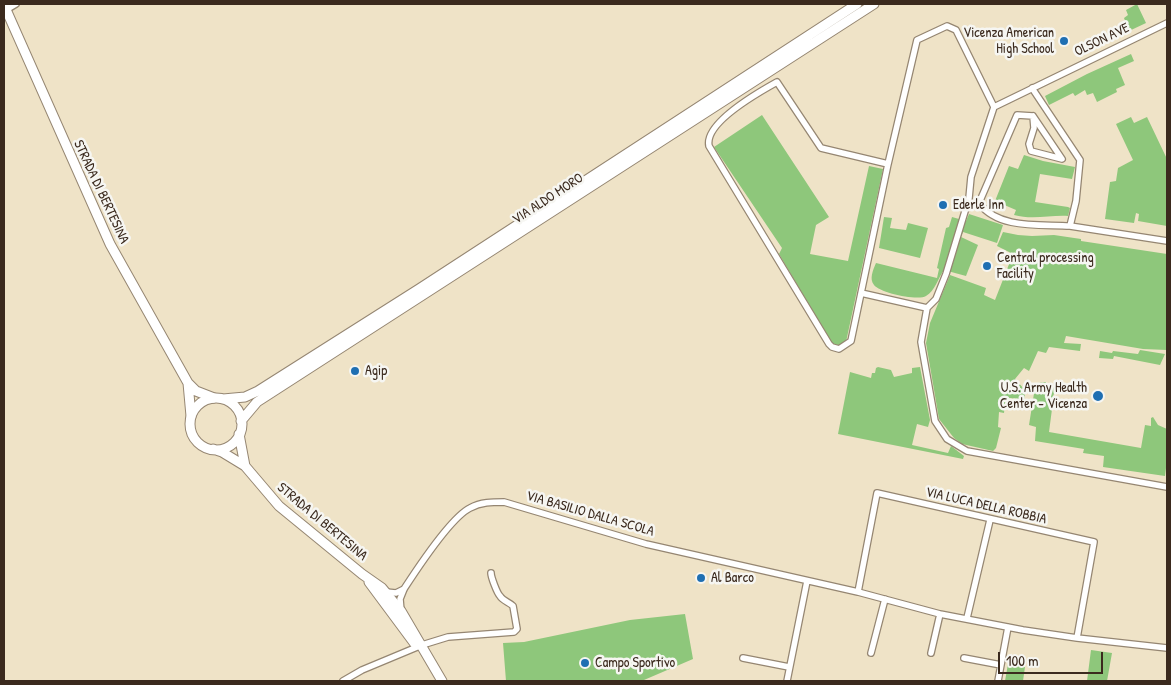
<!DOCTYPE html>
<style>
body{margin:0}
#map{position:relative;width:1171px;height:685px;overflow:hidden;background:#efe3c7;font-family:"Patrick Hand",sans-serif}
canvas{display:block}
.frame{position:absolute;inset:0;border:5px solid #3b2a1e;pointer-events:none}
.scale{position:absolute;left:998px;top:652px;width:105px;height:22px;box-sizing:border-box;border:2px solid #3b2a1e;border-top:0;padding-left:6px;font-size:15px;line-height:18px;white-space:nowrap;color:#3b2a1e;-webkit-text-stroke:4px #f6f6f2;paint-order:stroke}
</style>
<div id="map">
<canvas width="1171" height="685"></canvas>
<div class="frame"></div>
<div class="scale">100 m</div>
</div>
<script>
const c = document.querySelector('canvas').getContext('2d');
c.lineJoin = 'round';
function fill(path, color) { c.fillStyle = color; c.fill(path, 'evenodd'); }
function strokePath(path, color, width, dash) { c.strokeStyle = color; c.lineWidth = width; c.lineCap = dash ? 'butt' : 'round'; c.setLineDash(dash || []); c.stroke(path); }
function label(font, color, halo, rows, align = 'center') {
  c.font = font + ' "Patrick Hand",sans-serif'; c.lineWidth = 5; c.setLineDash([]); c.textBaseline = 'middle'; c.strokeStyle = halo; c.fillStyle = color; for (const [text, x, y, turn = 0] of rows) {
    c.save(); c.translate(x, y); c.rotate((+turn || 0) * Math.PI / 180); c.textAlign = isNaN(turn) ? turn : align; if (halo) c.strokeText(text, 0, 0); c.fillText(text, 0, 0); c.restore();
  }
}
fill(new Path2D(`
 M 1137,4 L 1146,23 L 1129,31 L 1124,18 L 1128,15 L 1126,10 Z
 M 1131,54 L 1134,61 L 1118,68 L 1125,85 L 1116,89 L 1117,92 L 1097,102 L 1093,93 L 1087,95 L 1085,90 L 1075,96 L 1073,93 L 1049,105 L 1045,96 L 1087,74 Z
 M 762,115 L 829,217 L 816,225 L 810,254 L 848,261 L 869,166 L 883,169 L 846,342 L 839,346 L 832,344 L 779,254 L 782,248 L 714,147 Z
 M 1131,117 L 1134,123 L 1147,117 L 1167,159 L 1167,226 L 1138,221 L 1139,214 L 1136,213 L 1134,223 L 1105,219 L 1110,182 L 1116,181 L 1118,168 L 1133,160 L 1116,124 Z
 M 1024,155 L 1043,161 L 1075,167 L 1072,179 L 1040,174 L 1035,202 L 1068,207 L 1070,208 L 1068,216 C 1050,215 1032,220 1014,215 L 1016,210 L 995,201 L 1009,166 L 1018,169 Z
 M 969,214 L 1003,225 L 997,243 L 963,232 L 961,237 L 978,245 L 966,276 L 944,270 C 938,278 935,291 926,296 C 918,301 880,293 874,285 C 869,279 873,270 876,263 L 937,278 L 939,269 L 937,268 L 946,228 L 949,227 L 952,217 L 966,221 Z
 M 884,217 L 892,218 L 890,228 L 906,230 L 908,223 L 928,228 L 920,258 L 879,248 Z
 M 1003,232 L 1018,235 L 1032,236 L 1054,235 L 1081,239 L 1081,241 L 1167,254 L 1167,350 L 1143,349 L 1066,336 L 1064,343 L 1081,344 L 1080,351 L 1049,347 L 1046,353 L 1038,351 L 1029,371 L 1024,368 L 1015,379 L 1025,390 L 1024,407 L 1021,407 L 1021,399 L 1009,398 L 1005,403 L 1004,413 L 999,412 L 998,427 L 1001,428 L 996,448 L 993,451 L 962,444 L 954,438 L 939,419 L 926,343 L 930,323 L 950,275 L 986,288 L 984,295 L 995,300 L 1013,254 L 997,246 Z
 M 1140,350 L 1165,354 L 1160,365 L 1114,356 L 1113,359 L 1099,358 L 1100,351 L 1112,353 L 1113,351 L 1138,354 Z
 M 878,367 L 891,370 L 894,377 L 912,373 L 912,368 L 920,367 L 930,420 L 928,427 L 917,424 L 912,445 L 948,453 L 951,446 L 964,456 L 963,459 L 838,434 L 850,372 L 871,378 L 872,373 L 875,373 L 876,368 Z
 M 1046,382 L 1046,386 L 1056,388 L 1049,408 L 1052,409 L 1049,432 L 1141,448 L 1145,425 L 1151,426 L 1151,418 L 1153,417 L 1158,425 L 1167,429 L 1167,460 L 1165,476 L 1103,467 L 1104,456 L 1083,453 L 1084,449 L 1035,441 L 1036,427 L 1029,425 L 1035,387 L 1038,383 Z
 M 685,614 L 693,659 L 644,680 L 639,681 L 506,681 L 503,643 L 524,642 L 630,620 Z
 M 1091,650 L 1112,653 L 1107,681 L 1087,681 Z
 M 1008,664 L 1025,667 L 1023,681 L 1005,681 Z`), '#8ec77b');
const street = new Path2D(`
 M 6,10 L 16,4
 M 1032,88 L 1080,160 L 1076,201 L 1070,226 L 1167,241
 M 994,107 L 1167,23
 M 1033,116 L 1062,159 L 1031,151 L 1029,144 L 1034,128 L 1033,116 L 1017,115 L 979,203 C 999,230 1041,224 1070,226
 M 888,164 L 821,148 L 777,82 C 759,92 704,123 709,146 L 829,344 L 832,347 L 839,349 L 851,341 L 888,164 L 917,40 L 947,26 L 956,30 L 994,107 L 971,177 L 969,198 L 946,274 L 936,299 L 927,308 L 921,342 L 935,421 L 947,439 L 967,451 L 1167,487
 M 861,293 L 927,308
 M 386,592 L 396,593 L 404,589
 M 858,592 L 877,493 L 1094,542 L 1077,638
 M 401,611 L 400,599 L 404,589 C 417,569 450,518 470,508 C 481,502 492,502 504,502 L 646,544 L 858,592 L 940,614 L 1023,630 L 1077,638 L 1167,648
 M 967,618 L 990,520
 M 871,653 L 885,599
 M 931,653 L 940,614
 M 743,658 L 789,667
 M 964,658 L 1001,665
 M 343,681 L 362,670 L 422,645 L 448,637 L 514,632 L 517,629 L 513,606 C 509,602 503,601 500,596 C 497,593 491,577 491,573
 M 787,681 L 807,581
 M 998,681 L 1008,627`);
const secondary = new Path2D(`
 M 4,5 L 110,244 L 188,383 L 196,391 L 214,398
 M 188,383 L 191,416`);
const primary = new Path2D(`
 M190 424a26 26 0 1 1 52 0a26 26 0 1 1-52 0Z
 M 223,399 L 245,397 L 258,391 L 419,289 L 857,4
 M 241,421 L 257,402 L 874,4
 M 239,434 L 245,466
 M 213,449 L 222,452 L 245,466 L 279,506 L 362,574 L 382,588 L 401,611 L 442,681
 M 369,582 L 415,644`);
strokePath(street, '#958672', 8);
strokePath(secondary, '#958672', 11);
strokePath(primary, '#958672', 11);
strokePath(street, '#fff', 5.5);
strokePath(secondary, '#fff', 9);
strokePath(primary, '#fff', 9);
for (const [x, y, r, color] of [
 [1064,41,5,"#1f6fb2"],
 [943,205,5,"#1f6fb2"],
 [987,266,5,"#1f6fb2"],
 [355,371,5,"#1f6fb2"],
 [1098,396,6,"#1f6fb2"],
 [701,578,5,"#1f6fb2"],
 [585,663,5,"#1f6fb2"]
]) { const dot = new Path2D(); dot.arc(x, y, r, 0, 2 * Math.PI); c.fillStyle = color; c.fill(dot); strokePath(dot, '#f6f6f2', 2); }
label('14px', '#3b2a1e', '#f6f6f2', [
 ["Vicenza American",1054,33,"right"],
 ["High School",1054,49,"right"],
 ["Ederle Inn",953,205],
 ["Central processing",997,258],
 ["Facility",997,274],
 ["Agip",365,371],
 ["U.S. Army Health",1087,388,"right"],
 ["Center - Vicenza",1087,404,"right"],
 ["Al Barco",711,578],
 ["Campo Sportivo",595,663]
], 'left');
label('14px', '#3b2a1e', '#f6f6f2', [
 ["OLSON AVE",1102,40,-26],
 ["STRADA DI BERTESINA",101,192,65],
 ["VIA ALDO MORO",548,199,-33],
 ["VIA LUCA DELLA ROBBIA",986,506,13],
 ["VIA BASILIO DALLA SCOLA",590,514,16],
 ["STRADA DI BERTESINA",322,522,40]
]);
</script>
